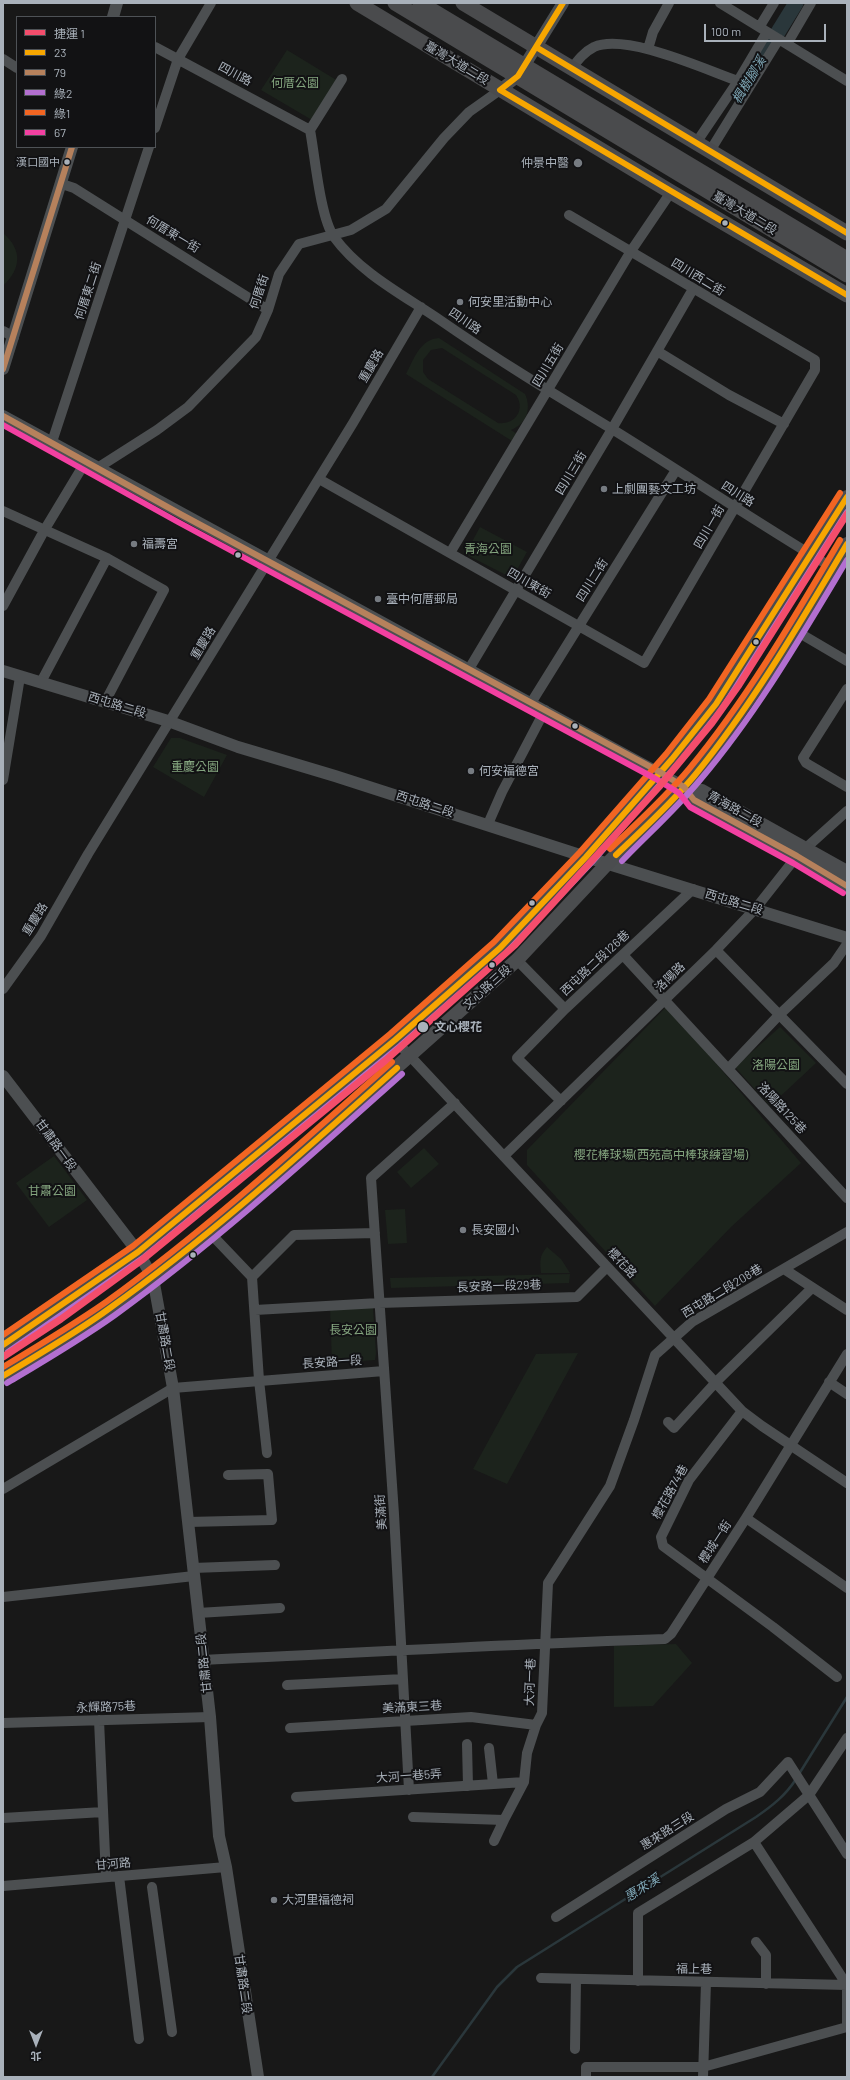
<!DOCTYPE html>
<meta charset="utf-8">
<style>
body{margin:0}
#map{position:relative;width:850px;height:2080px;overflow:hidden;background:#181818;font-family:Barlow,"Noto Sans TC",sans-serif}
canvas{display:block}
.frame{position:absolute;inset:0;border:4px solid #a9b1ba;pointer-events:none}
.legend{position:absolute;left:16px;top:16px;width:140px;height:132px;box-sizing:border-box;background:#121214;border:1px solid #4e5256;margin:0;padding:5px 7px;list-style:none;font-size:12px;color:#a9b1ba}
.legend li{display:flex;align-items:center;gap:8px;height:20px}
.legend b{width:20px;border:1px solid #4e5256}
.north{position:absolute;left:16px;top:2024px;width:40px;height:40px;-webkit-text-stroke:3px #121214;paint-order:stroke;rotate:180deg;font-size:11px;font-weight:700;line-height:16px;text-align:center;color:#a9b1ba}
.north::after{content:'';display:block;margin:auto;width:14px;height:18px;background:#a9b1ba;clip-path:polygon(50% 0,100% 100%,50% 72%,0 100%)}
.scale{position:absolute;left:704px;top:24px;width:122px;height:18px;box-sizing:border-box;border:2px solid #a9b1ba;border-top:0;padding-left:5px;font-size:12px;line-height:14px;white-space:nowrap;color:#a9b1ba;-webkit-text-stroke:3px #121214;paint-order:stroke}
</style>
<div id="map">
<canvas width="850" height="2080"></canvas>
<div class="frame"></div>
<ul class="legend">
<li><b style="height:5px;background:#f44d6c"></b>捷運 1</li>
<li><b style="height:5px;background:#f7a600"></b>23</li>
<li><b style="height:5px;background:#b6815c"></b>79</li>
<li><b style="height:5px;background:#b36fd0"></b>綠2</li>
<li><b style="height:5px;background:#f26522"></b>綠1</li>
<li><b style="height:5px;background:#f240a1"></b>67</li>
</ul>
<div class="north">北</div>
<div class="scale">100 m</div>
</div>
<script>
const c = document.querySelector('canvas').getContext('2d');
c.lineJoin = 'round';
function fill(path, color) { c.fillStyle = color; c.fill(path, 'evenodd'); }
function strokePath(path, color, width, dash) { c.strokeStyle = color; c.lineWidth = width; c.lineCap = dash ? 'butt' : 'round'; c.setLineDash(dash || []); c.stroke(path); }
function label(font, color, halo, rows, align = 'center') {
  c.font = font + ' Barlow,"Noto Sans TC",sans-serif'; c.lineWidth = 4; c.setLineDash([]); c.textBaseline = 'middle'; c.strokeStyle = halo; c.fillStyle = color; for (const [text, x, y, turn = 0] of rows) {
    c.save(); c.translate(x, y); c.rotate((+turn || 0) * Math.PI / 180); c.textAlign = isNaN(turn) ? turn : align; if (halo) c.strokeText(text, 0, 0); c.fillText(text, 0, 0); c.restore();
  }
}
fill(new Path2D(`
 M 287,50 L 338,81 L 312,120 L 261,90 Z
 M 3,233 C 23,250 21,269 3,286 Z
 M 439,338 L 525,394 C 532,409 526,424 511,430 L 517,434 L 512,441 L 406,374 C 414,359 420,339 439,338 ZM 442,348 L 516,395 C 526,410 515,425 498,423 L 428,379 L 423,372 L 423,360 L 431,350 Z
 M 480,527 L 527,552 L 514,575 L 508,576 L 467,555 L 467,551 Z
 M 171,738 L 180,738 L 227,755 L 204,797 L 153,767 Z
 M 667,1006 L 801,1163 L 731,1227 L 655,1306 L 527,1165 L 527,1150 Z
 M 780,1027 L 816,1063 L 770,1106 L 735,1067 Z
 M 424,1148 L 439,1164 L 411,1188 L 397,1172 Z
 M 54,1156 L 87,1200 L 49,1227 L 16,1183 Z
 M 405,1209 L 407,1243 L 388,1244 L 385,1210 Z
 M 547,1247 L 561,1259 L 570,1273 L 541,1273 C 540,1262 539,1256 547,1247 Z
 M 570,1274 L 569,1283 L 391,1288 L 390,1278 Z
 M 330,1307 L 373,1308 L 376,1353 L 375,1360 L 332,1363 Z
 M 578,1353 L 507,1484 L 473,1469 L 536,1354 Z
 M 676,1644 L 692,1663 L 653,1706 L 614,1707 L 614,1646 Z`), '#1c231c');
strokePath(new Path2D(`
 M 799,1774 L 847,1697
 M 432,2077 L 497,1987 L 517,1967 L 756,1817 C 772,1806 786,1795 796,1779`), '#2a373b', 2.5);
strokePath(new Path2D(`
 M 767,50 L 796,3`), '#2a373b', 15);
strokePath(new Path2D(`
 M 720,3 L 847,81
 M 760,26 L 774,3
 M 787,44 L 811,3
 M 155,47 L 310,130 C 315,156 320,217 334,237 C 360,273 405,296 440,320 C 496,359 554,394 612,429 C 686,475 758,523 833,568
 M 648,49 L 653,32 L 669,3
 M 3,59 L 17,68
 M 572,68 C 578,60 584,52 594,47 C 626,33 704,69 738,81
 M 155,128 L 178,59 L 211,3
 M 310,130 L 342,79
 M 696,143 L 738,81 L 767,32
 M 710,151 L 779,39
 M 62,184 L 74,188 L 268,310
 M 3,331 L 14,337
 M 657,351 L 729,395 L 784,424
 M 52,442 L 149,147
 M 99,467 L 157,430 L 188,407 L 256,337 L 268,310 L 279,274 L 299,244 L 351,230 L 386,209 L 444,138 L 469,112 L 500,90
 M 319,479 L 644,663 L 815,370 L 815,360 L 569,215
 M 3,511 L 107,558 L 164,590 L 105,702
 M 450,553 L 631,251 L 671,192
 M 3,606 L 45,529 L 86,461
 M 796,631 L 847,661
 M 469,669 L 612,429 L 693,289
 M 41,682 L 107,558
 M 847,689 L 803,758 L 806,763 L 847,787
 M 531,703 L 676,470
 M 3,780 L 20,677
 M 488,824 L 502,792 L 545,710
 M 716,950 L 847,1084
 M 623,955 L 847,1198
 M 517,960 L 565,1009
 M 3,989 L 41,936 L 88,854 L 353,423 L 421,307
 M 395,1040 L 742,1411 L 762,1426 L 847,1483
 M 728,1069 L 779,1015 L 834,963 L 847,944
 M 561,1101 L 517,1058 L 565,1009 L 693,889
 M 504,1156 L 716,950 L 756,908 L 797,856 L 847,811
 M 210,1233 L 252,1277
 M 784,1269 L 847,1310
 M 252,1277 L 259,1380 L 267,1453
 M 252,1277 L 294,1235 L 375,1233
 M 255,1310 L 379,1303 L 577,1297 L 607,1267
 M 829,1382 L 847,1394
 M 742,1411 L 689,1480 L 661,1537 L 663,1546 L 773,1627 L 837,1677
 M 668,1422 L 674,1428 L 716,1382 L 812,1288
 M 3,1489 L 173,1388 L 384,1371
 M 746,1518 L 847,1588
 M 188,1522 L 272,1520 L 268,1474 L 228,1475
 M 193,1568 L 275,1565
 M 3,1597 L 194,1576
 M 198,1613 L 280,1608
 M 203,1660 C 357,1653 511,1644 665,1639 L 671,1634 L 746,1518 L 847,1354
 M 287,1685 L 403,1679
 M 99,1720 L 106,1877
 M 3,1723 L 210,1717
 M 290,1728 L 471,1717 L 536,1725
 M 467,1744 L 468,1786
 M 489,1748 L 493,1784
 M 409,1790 L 394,1514 L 371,1178 L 455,1103
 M 296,1797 L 524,1782
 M 413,1817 L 504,1820 L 524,1782 L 527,1753 L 536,1725 L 542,1713 L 548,1583 L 610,1486 L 634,1420 L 655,1355 L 692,1322 L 847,1232
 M 3,1818 L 103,1812
 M 494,1841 L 504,1820
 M 119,1876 L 139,2039
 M 3,1886 L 226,1867
 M 152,1887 L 172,2032
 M 556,1917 L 726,1809 L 760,1792 L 788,1762 L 847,1854
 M 756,1942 L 766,1955 L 766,1984
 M 541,1978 L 847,1985
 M 638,1981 L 638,1913 L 754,1842 L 809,1795 L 847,1738
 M 575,2049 L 576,1980
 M 586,2077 L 586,2067 L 703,2067 L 847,2027 L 847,1985 L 754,1842
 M 703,2077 L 706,1982`), '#4c4f51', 10);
strokePath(new Path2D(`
 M 113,17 L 117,3
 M 500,90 L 518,76 L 563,3
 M 3,369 L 72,147
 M 3,416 L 684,787
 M 3,671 L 168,721 L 238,747 L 335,776 L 586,857 L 847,938
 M 3,1076 L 138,1252 L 153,1278 L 173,1388 L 210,1717 L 219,1836 L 226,1867 L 258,2077`), '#4c4f51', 12);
strokePath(new Path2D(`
 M 684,787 L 694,800 L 797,856 L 847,886
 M 684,787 L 702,791 L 847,872
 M 3,1345 L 138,1252 L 395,1040 L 500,948 L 586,857 L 672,759 L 716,704 L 812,555 L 847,497
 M 3,1376 L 39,1356 L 153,1278 L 210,1233 L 517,960 L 607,864 L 684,787 L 704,763 L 796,631 L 847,544`), '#4b4d4f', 14);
strokePath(new Path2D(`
 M 357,3 L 671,192 L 847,295
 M 395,3 L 847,275
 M 420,3 L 847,259
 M 463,3 L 847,233`), '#4a4b4d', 15);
strokePath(new Path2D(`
 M 563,3 L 518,76 L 500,90 L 847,295
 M 536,47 L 847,233
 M 616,855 C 643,829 671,804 695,775 C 753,704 800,623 847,544
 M 3,1345 L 138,1252 L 395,1040 L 500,948 L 586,857 L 672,759 L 716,704 L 847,497
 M 3,1376 C 39,1354 76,1333 110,1308 C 212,1235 304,1151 397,1068`), '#f7a600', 6);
strokePath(new Path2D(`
 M 3,369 L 72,147
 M 3,416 L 182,515 L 660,772 L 684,787 L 694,800 L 797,856 L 847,886`), '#b6815c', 6);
strokePath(new Path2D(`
 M 622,861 C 648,834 676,809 700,780 C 757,713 802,635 847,560
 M 8,1352 L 143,1258 L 400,1046 L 506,953 L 592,862 L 678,764 L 722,709 L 847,512
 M 7,1383 C 44,1361 80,1340 115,1315 C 216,1242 309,1157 402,1074`), '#b36fd0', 6);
strokePath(new Path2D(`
 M 610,849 C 637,823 665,798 689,769 C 747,699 794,618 840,540
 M 3,1335 L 133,1246 L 390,1034 L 494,942 L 580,852 L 666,754 L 709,699 L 840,493
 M 3,1367 C 38,1346 73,1325 106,1302 C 207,1229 299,1145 392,1062`), '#f26522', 6);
strokePath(new Path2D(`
 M 3,425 L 178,522 L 656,779 L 679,793 L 690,807 L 793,863 L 843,893`), '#f240a1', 6);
strokePath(new Path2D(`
 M 3,1357 L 61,1319 L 142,1260 L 386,1060 L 515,945 L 659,787 L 712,723 L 739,685 L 847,514`), '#f44d6c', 7);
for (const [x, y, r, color] of [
 [67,162,3.5,"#a9b1ba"],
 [578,163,5,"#767b81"],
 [725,223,3.5,"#a9b1ba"],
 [460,302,4,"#767b81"],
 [604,489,4,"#767b81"],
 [134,544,4,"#767b81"],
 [238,555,3.5,"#a9b1ba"],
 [378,599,4,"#767b81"],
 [756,642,3.5,"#a9b1ba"],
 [575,726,3.5,"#a9b1ba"],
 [471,771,4,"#767b81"],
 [532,903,3.5,"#a9b1ba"],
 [492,965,3.5,"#a9b1ba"],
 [423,1027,6,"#a9b1ba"],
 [463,1230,4,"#767b81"],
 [193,1255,3.5,"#a9b1ba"],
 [274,1900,4,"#767b81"]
]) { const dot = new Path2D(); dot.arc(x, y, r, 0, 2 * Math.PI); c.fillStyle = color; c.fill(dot); strokePath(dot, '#121214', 1.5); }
label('11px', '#a9b1ba', '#121214', [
 ["漢口國中",60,162]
], 'right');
label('12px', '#a9b1ba', '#121214', [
 ["臺灣大道二段",457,63,31],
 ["四川路",235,74,28],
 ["臺灣大道二段",745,213,31],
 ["何厝東一街",173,234,31],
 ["四川西二街",698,277,31],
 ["何厝東二街",88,291,-72],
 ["何厝街",259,292,-72],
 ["四川路",465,321,34],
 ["四川五街",548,365,-59],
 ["重慶路",371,366,-60],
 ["四川三街",571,473,-59],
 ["四川路",738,494,32],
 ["四川一街",709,527,-60],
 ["四川二街",592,580,-58],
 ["四川東街",529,583,30],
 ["重慶路",203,643,-59],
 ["西屯路二段",117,705,17],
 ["西屯路二段",425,804,18],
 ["青海路二段",735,809,29],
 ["西屯路二段",734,902,17],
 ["重慶路",35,919,-58],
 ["西屯路二段126巷",595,963,-43],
 ["洛陽路",670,977,-44],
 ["文心路三段",487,987,-42],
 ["洛陽路125巷",782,1108,47],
 ["甘肅路一段",56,1145,54],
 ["櫻花路",622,1263,47],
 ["長安路一段29巷",499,1286,-2],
 ["西屯路二段208巷",722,1291,-31],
 ["甘肅路二段",165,1341,80],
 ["長安路一段",332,1362,-4],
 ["櫻花路74巷",670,1492,-61],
 ["美滿街",381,1512,-94],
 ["櫻城一街",715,1542,-57],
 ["甘肅路二段",204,1663,-96],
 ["大河一巷",530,1682,-88],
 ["永輝路75巷",106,1707,-2],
 ["美滿東三巷",412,1707,-3],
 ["大河一巷5弄",409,1776,-4],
 ["惠來路三段",667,1831,-32],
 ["甘河路",113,1864,-5],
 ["福上巷",694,1969,1],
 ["甘肅路二段",243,1984,82]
]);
label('12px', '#84a57f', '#121214', [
 ["何厝公園",295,83],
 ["青海公園",488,549],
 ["重慶公園",195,767],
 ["洛陽公園",776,1065],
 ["櫻花棒球場(西苑高中棒球練習場)",661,1155],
 ["甘肅公園",52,1191],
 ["長安公園",353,1330]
]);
label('12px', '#a9b1ba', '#121214', [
 ["仲景中醫",569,163,"right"],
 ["何安里活動中心",468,302],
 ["上劇團藝文工坊",612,489],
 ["福壽宮",142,544],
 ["臺中何厝郵局",386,599],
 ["何安福德宮",479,771],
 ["長安國小",471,1230],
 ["大河里福德祠",282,1900]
], 'left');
label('bold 12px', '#a9b1ba', '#121214', [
 ["文心櫻花",434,1027]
], 'left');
label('italic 13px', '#7fa7b6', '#121214', [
 ["楓樹腳溪",749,80,-59],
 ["惠來溪",642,1888,-32]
]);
</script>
